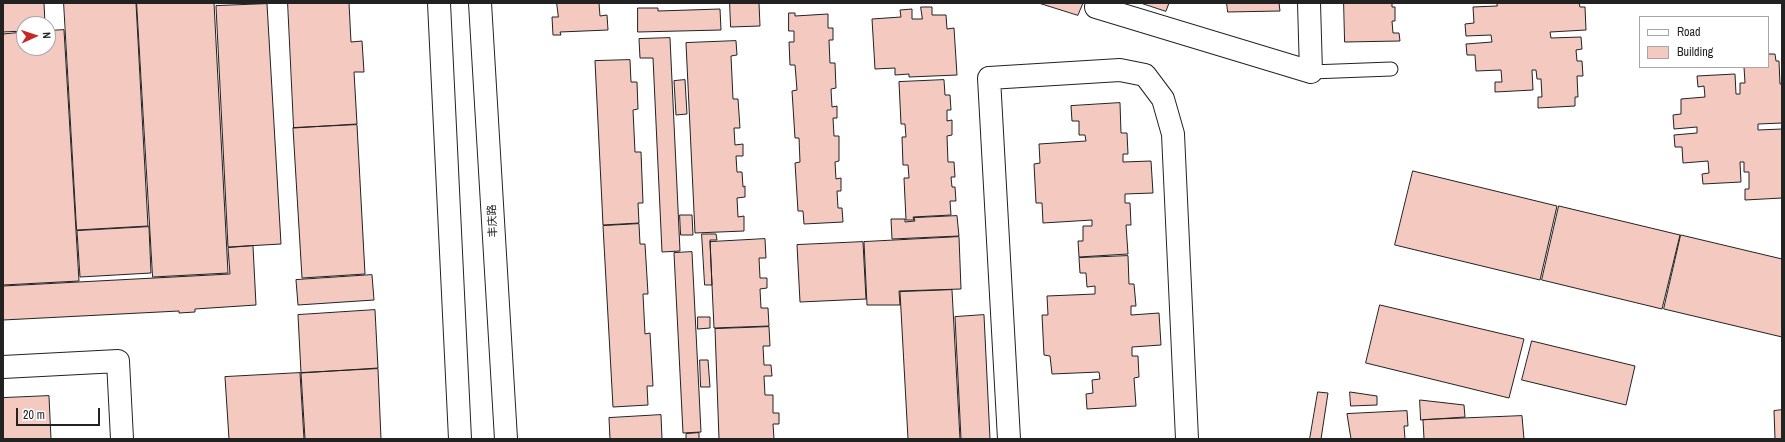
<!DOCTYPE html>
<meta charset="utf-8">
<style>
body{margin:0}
#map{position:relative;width:1785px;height:442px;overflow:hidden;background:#fff;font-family:"Archivo Narrow",sans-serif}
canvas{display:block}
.frame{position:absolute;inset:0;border:4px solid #222;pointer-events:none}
.legend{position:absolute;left:1639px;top:16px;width:130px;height:52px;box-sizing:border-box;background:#fff;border:1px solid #a7a7a7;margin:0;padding:5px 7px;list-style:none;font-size:12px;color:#222}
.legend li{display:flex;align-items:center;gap:8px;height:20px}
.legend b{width:20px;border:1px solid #a7a7a7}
.north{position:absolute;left:16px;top:16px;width:40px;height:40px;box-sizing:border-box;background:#fff;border:1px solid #a7a7a7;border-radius:50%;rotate:87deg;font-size:11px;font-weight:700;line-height:16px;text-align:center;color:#222}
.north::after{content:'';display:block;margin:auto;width:14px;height:18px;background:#c62828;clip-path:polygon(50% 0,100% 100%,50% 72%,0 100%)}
.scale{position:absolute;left:16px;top:408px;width:84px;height:18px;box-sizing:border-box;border:2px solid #222;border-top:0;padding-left:5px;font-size:12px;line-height:14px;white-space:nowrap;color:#222;-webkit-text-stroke:3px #fff;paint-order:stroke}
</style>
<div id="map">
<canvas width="1785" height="442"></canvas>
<div class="frame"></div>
<ul class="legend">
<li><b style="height:5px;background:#fff"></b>Road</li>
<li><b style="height:11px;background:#f3c9c0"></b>Building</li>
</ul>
<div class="north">N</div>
<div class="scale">20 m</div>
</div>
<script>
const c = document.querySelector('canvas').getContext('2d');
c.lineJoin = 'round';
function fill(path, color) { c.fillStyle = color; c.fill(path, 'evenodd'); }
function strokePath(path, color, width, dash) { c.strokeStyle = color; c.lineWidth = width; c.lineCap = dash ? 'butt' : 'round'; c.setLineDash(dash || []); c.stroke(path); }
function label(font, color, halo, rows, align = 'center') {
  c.font = font + ' "Archivo Narrow","Noto Sans SC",sans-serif'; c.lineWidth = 3; c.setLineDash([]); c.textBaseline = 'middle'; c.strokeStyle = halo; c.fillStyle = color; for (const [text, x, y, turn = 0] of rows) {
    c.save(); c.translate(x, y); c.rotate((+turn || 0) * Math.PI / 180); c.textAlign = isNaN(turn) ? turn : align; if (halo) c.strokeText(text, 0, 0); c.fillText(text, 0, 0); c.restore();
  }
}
const building = new Path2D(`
 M 3,3 L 44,3 L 45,24 L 24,24 L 24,31 L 3,32 Z
 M 64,3 L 136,3 L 148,226 L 77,230 Z
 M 137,3 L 214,3 L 228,273 L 153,277 Z
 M 288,3 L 349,3 L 351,42 L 362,41 L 364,72 L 354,72 L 357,124 L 294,128 Z
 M 557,3 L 599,3 L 600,16 L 607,15 L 608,30 L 560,32 L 561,35 L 553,35 L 552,17 L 558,17 Z
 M 730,3 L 759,3 L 760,26 L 731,27 Z
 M 1039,3 L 1083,3 L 1078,15 Z
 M 1141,3 L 1169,3 L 1166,11 Z
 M 1227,3 L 1279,3 L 1280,11 L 1228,12 Z
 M 1344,3 L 1392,3 L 1392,7 L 1395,7 L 1395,21 L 1392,21 L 1393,33 L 1399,33 L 1400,41 L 1345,42 Z
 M 1497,3 L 1579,3 L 1580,7 L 1585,7 L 1586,30 L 1550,32 L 1551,38 L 1581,37 L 1582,49 L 1576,50 L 1577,61 L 1582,61 L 1583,76 L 1577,76 L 1578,97 L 1575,97 L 1575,106 L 1538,108 L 1538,97 L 1542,97 L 1541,79 L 1537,79 L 1536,70 L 1532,70 L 1533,90 L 1495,92 L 1495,82 L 1502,82 L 1501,70 L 1476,71 L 1475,55 L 1467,55 L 1466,44 L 1492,42 L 1491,35 L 1466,36 L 1465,24 L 1474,23 L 1473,7 L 1497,6 Z
 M 267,4 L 281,244 L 228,247 L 216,6 Z
 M 921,7 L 932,7 L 932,15 L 946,15 L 947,29 L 954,28 L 957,75 L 909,77 L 909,74 L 895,75 L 895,68 L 875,69 L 872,19 L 901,17 L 900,10 L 912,9 L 912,19 L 922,19 Z
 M 638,8 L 658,8 L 658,11 L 720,9 L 721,30 L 638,32 Z
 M 789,13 L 795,13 L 795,16 L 828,14 L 828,28 L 833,28 L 833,40 L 829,40 L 830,63 L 835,63 L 836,88 L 831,89 L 832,107 L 837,106 L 837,118 L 833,118 L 834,136 L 839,136 L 839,161 L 835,162 L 836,179 L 841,178 L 841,191 L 837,191 L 838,208 L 842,208 L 843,222 L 804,224 L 803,211 L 798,211 L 795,163 L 800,162 L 799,138 L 795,138 L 792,91 L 797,90 L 795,65 L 790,65 L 789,42 L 794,42 L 794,31 L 789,31 Z
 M 64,30 L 79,281 L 3,285 L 3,34 L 24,32 L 24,48 L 48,48 L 48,31 Z
 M 670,38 L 680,251 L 662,252 L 653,58 L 640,58 L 639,39 Z
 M 736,41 L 737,55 L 731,56 L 733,99 L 738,99 L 740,128 L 734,128 L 735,145 L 743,144 L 743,156 L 736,156 L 737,172 L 742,172 L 743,187 L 745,186 L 745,197 L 737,198 L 738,217 L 744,216 L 744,231 L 695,233 L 686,43 Z
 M 1768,54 L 1775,54 L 1776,61 L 1779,61 L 1780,84 L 1782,84 L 1782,123 L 1758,124 L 1758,130 L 1782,129 L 1782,198 L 1745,200 L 1745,189 L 1749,189 L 1749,172 L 1744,172 L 1744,162 L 1740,162 L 1741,182 L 1703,184 L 1702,174 L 1709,173 L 1708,161 L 1683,163 L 1682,147 L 1675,147 L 1674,135 L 1697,133 L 1697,127 L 1674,129 L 1673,115 L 1681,114 L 1681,99 L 1705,97 L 1704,86 L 1698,87 L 1697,76 L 1735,74 L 1736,94 L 1740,94 L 1740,83 L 1745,83 L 1744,67 L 1768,67 Z
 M 630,60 L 631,82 L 637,82 L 638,109 L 633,110 L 635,152 L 641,152 L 643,203 L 638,203 L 639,223 L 603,225 L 595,61 Z
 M 685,80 L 687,114 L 676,115 L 674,81 Z
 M 944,80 L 945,95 L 950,95 L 951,110 L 947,110 L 947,121 L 952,120 L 952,135 L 947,136 L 948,162 L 954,162 L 955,177 L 951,177 L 952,187 L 955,187 L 956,201 L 950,201 L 951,215 L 913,217 L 914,220 L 906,220 L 904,178 L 909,178 L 908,165 L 903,165 L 902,137 L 906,137 L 905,124 L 901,124 L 899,82 Z
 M 1120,103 L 1121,133 L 1127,133 L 1128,154 L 1123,154 L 1123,162 L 1151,161 L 1153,193 L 1125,194 L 1125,203 L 1130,203 L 1131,225 L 1126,225 L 1128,254 L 1079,257 L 1078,241 L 1083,241 L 1083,226 L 1092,226 L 1092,220 L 1043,223 L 1042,203 L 1036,203 L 1034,164 L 1040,163 L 1039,144 L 1086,141 L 1085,135 L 1079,135 L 1079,121 L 1072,121 L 1071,106 Z
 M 357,125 L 365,274 L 302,278 L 293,128 Z
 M 1413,171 L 1557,206 L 1540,280 L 1395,245 Z
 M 1559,206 L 1680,235 L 1662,309 L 1542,280 Z
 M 680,215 L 692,215 L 693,235 L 681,235 Z
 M 957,216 L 959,236 L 892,239 L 891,219 L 905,219 L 905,222 L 915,221 L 914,218 Z
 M 639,224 L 640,244 L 645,244 L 648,294 L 643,294 L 645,334 L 650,333 L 653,386 L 647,386 L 648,405 L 613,407 L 603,226 Z
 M 149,227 L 151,273 L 80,277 L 77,231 Z
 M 702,234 L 716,234 L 717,240 L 710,240 L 712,285 L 705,285 Z
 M 1681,235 L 1782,259 L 1782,337 L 1664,309 Z
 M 959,237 L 961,289 L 899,291 L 900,305 L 867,305 L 864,242 Z
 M 765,239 L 766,258 L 759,258 L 760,278 L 767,278 L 767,288 L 760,289 L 761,308 L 768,308 L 769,326 L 714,328 L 710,242 Z
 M 863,242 L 866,299 L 800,302 L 797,245 Z
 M 253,246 L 256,305 L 195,309 L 195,312 L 179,313 L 179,311 L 3,320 L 3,286 L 230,274 L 228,248 Z
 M 692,252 L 701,432 L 683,433 L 674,253 Z
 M 1128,256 L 1129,284 L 1134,284 L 1136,306 L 1131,306 L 1131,315 L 1159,313 L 1161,345 L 1132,347 L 1132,356 L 1138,356 L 1139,377 L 1134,378 L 1136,406 L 1087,409 L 1086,394 L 1093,393 L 1092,380 L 1100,379 L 1099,372 L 1052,374 L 1050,356 L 1044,355 L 1042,315 L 1048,315 L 1047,296 L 1095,294 L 1095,286 L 1087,287 L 1086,273 L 1080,273 L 1079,258 Z
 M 372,275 L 374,300 L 298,305 L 296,280 Z
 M 952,290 L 960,439 L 908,439 L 900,292 Z
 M 1380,305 L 1524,339 L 1509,398 L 1366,363 Z
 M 375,310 L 378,368 L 301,373 L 298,315 Z
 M 984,315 L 990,439 L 961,439 L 955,317 Z
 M 698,317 L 710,317 L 710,328 L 698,329 Z
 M 769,327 L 770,346 L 763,346 L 764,365 L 771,365 L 772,376 L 764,376 L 765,395 L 773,395 L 773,413 L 779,413 L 779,424 L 773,424 L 774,439 L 719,439 L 715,329 Z
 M 1532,341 L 1635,366 L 1626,405 L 1522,380 Z
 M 700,360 L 708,360 L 710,387 L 701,387 Z
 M 378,369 L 381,439 L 305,439 L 301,373 Z
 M 300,373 L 304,439 L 229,439 L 225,377 Z
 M 1318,392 L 1328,393 L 1321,439 L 1310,439 Z
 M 1350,392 L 1377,396 L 1377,405 L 1351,406 Z
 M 49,396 L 51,439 L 3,439 L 3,398 Z
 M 1420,400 L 1464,405 L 1465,417 L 1421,420 Z
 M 1782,410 L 1782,439 L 1775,439 L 1774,411 Z
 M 1407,411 L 1408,426 L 1404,426 L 1405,439 L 1351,439 L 1347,414 Z
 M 661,415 L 662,439 L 610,439 L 609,418 Z
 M 1522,416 L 1524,439 L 1424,439 L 1423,420 Z
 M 699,433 L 699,439 L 686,439 L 686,434 Z`);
fill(building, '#f3c9c0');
strokePath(building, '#222', 1);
const lane = new Path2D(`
 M 1311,72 L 1391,69`);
const street = new Path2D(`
 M 1096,7 L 1311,72 L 1309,3
 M 3,367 L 118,361 L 122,439
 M 1009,439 L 989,78 L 1120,70 L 1145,75 L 1163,99 L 1173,134 L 1187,439`);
const primary = new Path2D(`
 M 439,3 L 460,439
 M 480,3 L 506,439`);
strokePath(lane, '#222', 15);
strokePath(street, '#222', 24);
strokePath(primary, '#222', 24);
strokePath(lane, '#fff', 13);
strokePath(street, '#fff', 22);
strokePath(primary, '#fff', 22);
label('11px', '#222', '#fff', [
 ["丰庆路",493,221,-93]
]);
</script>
